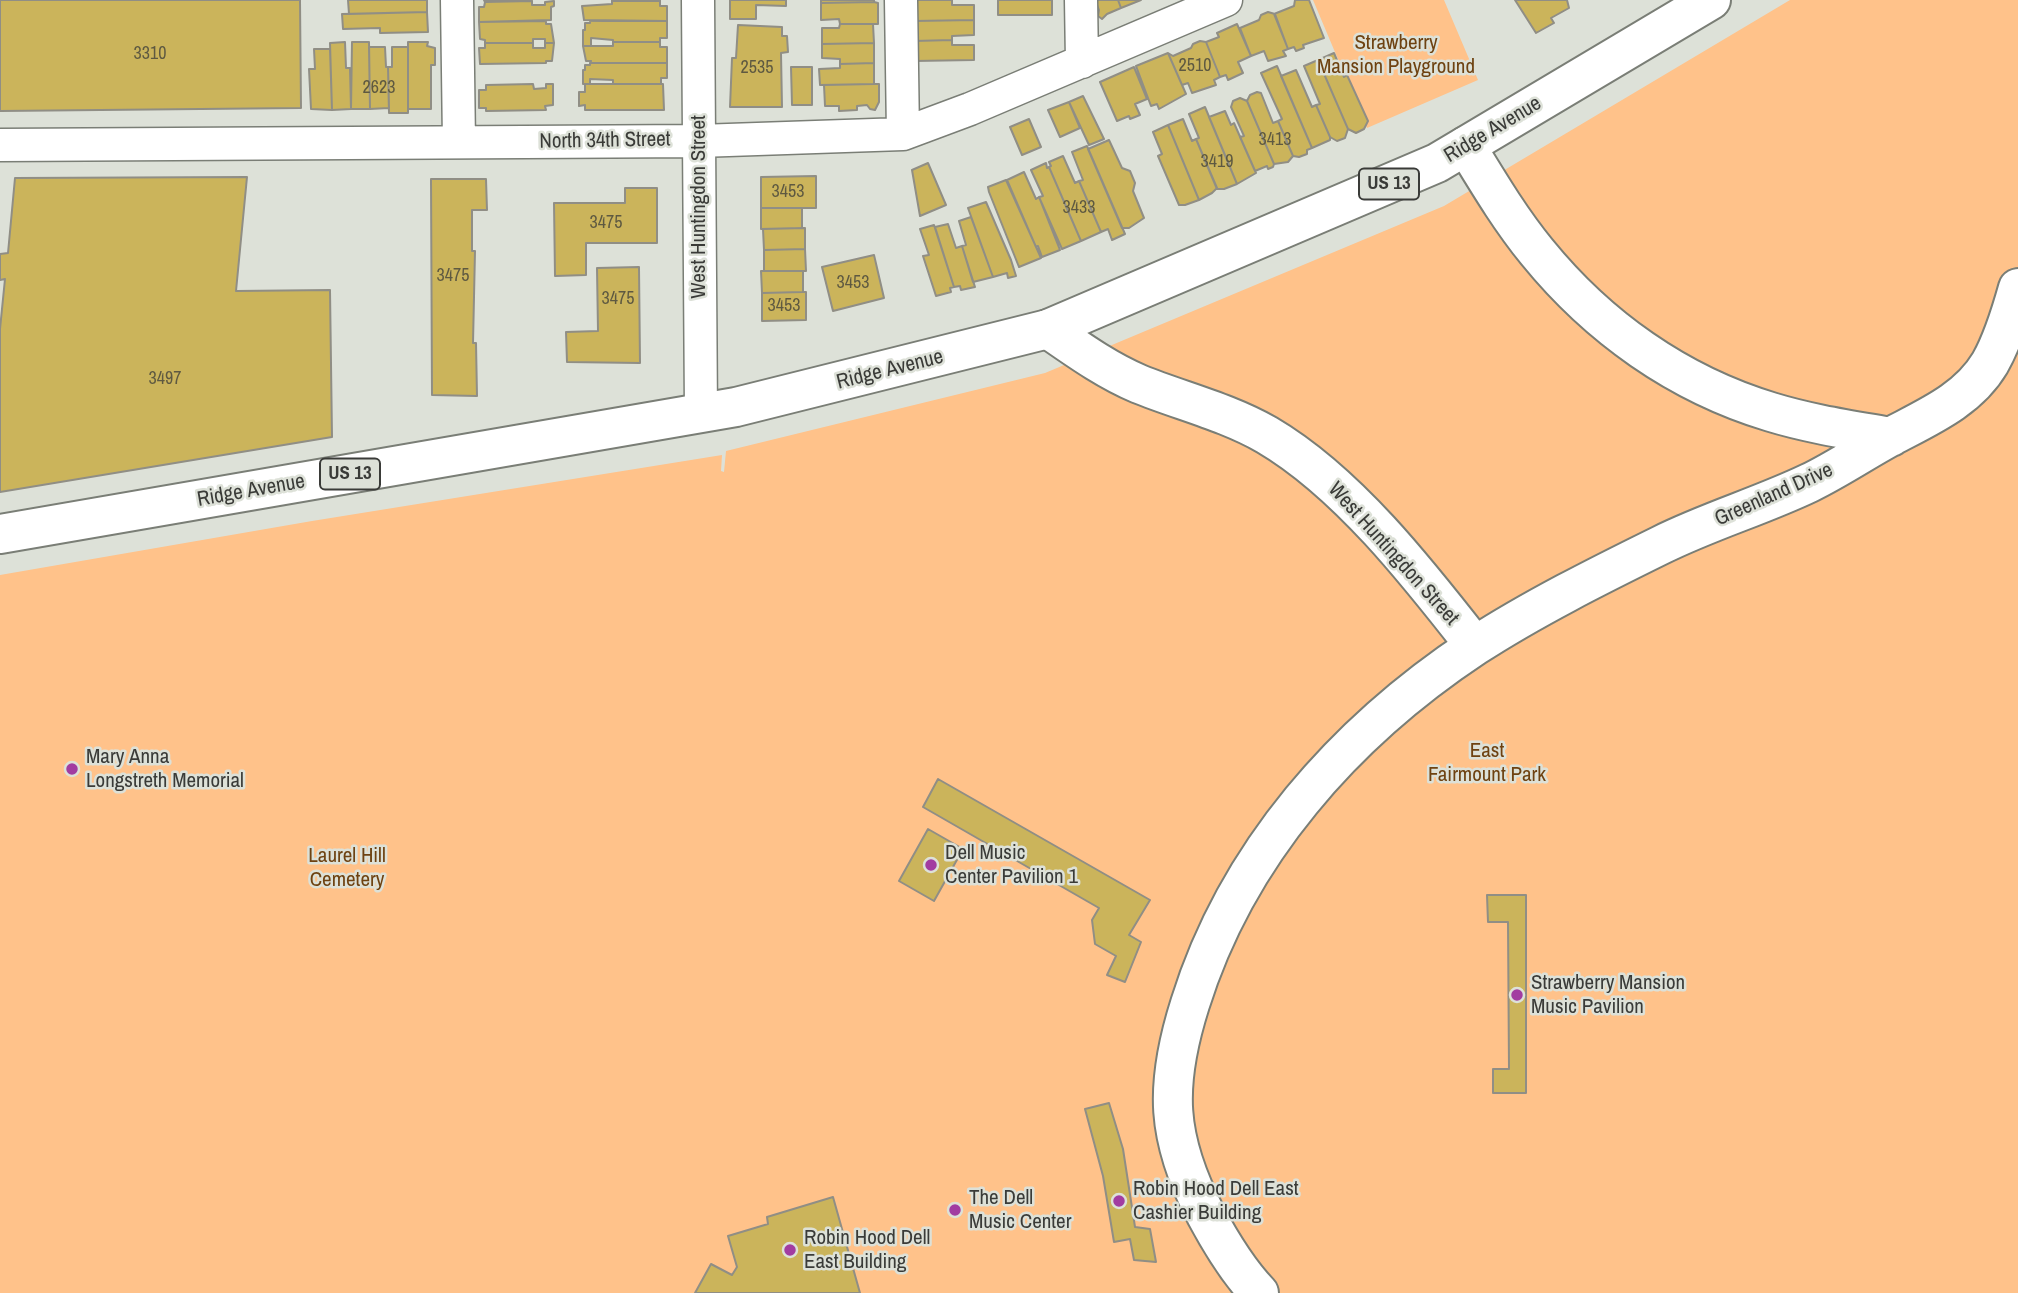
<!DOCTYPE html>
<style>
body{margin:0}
canvas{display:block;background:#dde1d8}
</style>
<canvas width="2018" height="1293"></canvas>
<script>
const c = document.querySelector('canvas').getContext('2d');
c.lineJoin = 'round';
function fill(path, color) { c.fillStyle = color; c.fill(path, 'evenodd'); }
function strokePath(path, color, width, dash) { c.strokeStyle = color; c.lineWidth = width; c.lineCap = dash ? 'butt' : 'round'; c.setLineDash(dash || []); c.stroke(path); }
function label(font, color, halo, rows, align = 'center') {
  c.font = font + ' "Archivo Narrow",sans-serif'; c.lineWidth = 5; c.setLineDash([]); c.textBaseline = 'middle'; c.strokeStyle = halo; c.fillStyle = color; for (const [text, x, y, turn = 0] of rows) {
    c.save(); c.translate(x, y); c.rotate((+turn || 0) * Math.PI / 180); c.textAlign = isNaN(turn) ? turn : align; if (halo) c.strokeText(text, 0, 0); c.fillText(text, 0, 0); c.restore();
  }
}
fill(new Path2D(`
 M 1313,0 L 1444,0 L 1478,80 L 1367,128 Z
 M 1790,0 L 2018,0 L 2018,1293 L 0,1293 L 0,575 L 312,521 L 722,455 L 721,471 L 724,472 L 726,451 L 1045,373 L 1444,206 Z`), '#ffc28a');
const building = new Path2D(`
 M 0,0 L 300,0 L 301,108 L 0,111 Z
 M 348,0 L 427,0 L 427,12 L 349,14 Z
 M 484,0 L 532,0 L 485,2 Z
 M 612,0 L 660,0 L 660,1 L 612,1 Z
 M 730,0 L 786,0 L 786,6 L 756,5 L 756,19 L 730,19 Z
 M 821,0 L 874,0 L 874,2 L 821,3 Z
 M 913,0 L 952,0 L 952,5 L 974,5 L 974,20 L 914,21 Z
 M 998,0 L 1052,0 L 1052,15 L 998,15 Z
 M 1095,0 L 1118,0 L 1121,8 L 1107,14 L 1102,19 L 1098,16 L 1099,10 Z
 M 1118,0 L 1141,0 L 1121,8 Z
 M 1295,0 L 1309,0 L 1324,38 L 1303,45 L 1304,48 L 1296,51 L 1294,47 L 1288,49 L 1274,14 L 1294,6 Z
 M 1515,0 L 1567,0 L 1569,8 L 1551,18 L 1554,23 L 1536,33 Z
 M 532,1 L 532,5 L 545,5 L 545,2 L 554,1 L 554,6 L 551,7 L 551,20 L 479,22 L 479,7 L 484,7 L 485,2 Z
 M 612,1 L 660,1 L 660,6 L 667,6 L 667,21 L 584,20 L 582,6 L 612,4 Z
 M 874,2 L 878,3 L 878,24 L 840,24 L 839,19 L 821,20 L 821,3 Z
 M 427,12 L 428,32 L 380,33 L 380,28 L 343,29 L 342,14 Z
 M 1268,12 L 1275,14 L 1288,49 L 1283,51 L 1286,56 L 1268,61 L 1264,51 L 1251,56 L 1240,28 L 1259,20 L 1261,15 Z
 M 974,20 L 974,35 L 952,36 L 952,40 L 914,41 L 914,21 Z
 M 546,21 L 546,24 L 551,24 L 554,43 L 545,43 L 545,39 L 533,39 L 533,43 L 485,43 L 485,40 L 480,39 L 479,22 Z
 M 590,21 L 667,21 L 667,38 L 660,38 L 660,42 L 613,42 L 613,40 L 591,38 L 591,46 L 583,46 L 583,30 L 585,30 L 585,23 L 590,23 Z
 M 840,24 L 873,24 L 874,43 L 822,44 L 822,28 L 839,28 Z
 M 1237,24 L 1251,56 L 1238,62 L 1243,73 L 1228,80 L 1226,75 L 1220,77 L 1206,42 L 1219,37 L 1217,33 Z
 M 738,25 L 782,27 L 782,36 L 787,36 L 788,52 L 781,53 L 782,107 L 730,107 L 732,58 L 736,58 Z
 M 952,40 L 952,45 L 974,45 L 974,60 L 914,61 L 914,41 Z
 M 1200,41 L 1206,42 L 1220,77 L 1214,80 L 1216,85 L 1192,93 L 1188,83 L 1182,85 L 1168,53 L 1173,56 L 1191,48 L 1193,44 Z
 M 345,42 L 346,68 L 350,68 L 351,109 L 332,110 L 330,43 Z
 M 352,42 L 369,42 L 370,109 L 351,109 Z
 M 408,42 L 428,42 L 427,46 L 435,48 L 435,65 L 431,65 L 431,109 L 408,109 Z
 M 613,42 L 660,42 L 660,47 L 667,47 L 667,63 L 590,63 L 591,61 L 586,61 L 583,46 L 613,46 Z
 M 485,43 L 533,43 L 533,48 L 545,48 L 545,43 L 554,43 L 552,61 L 546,61 L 546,63 L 480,64 L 479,48 L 485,48 Z
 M 874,43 L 874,63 L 840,64 L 840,59 L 822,58 L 822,44 Z
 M 369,47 L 385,47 L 386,67 L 388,67 L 389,108 L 370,109 Z
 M 392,47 L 408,47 L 408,113 L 389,113 L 388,67 L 392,67 Z
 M 314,49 L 330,49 L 332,110 L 311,109 L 309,69 L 315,69 Z
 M 1168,53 L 1186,94 L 1159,109 L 1157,104 L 1151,106 L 1136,66 Z
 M 1334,53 L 1344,77 L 1347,75 L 1368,121 L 1364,129 L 1356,133 L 1348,129 L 1318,60 Z
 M 1318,60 L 1348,129 L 1345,138 L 1337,141 L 1330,137 L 1316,105 L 1320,104 L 1304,66 Z
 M 590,63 L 667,63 L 667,78 L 661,78 L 661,84 L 613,84 L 613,80 L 590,79 L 590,84 L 583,84 L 583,70 L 585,70 L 585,65 L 590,65 Z
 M 874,63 L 874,84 L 820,85 L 819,69 L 840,68 L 840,64 Z
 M 1277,66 L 1312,148 L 1307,150 L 1307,154 L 1299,157 L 1293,156 L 1278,121 L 1282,119 L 1261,73 Z
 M 791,67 L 812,67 L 812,105 L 792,105 Z
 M 1134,67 L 1147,99 L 1135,104 L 1140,115 L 1130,119 L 1129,116 L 1117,121 L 1100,82 Z
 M 1296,70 L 1312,107 L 1316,105 L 1330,137 L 1330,140 L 1312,148 L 1281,76 Z
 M 533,84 L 534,89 L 546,88 L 546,84 L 553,84 L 553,105 L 545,106 L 546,110 L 486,111 L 486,108 L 479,108 L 479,90 L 486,90 L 486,85 Z
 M 585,84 L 663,84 L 664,110 L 585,110 L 585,105 L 579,106 L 579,92 L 585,92 Z
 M 874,84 L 879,84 L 879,102 L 875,110 L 870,109 L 867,105 L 857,106 L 857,110 L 839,111 L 839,106 L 825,106 L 824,85 Z
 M 1257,92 L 1261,93 L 1273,123 L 1278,121 L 1293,156 L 1288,162 L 1274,164 L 1247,101 L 1250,95 Z
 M 1083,96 L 1104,139 L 1089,145 L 1069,102 Z
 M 1240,98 L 1247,101 L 1274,164 L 1273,167 L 1268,169 L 1267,166 L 1255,171 L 1240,137 L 1244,136 L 1231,107 L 1233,101 Z
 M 1069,102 L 1080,128 L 1060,137 L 1048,110 Z
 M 1205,107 L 1237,184 L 1224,189 L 1217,189 L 1196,139 L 1199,138 L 1189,114 Z
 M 1225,111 L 1231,125 L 1234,123 L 1256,173 L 1237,184 L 1209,117 Z
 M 1029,119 L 1041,147 L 1022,155 L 1010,127 Z
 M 1183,119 L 1192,141 L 1196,139 L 1217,188 L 1212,193 L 1199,200 L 1168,125 Z
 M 1168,125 L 1199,200 L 1185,205 L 1179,205 L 1158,156 L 1162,154 L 1153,132 Z
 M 1109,140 L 1122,168 L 1130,171 L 1135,183 L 1133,191 L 1144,218 L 1129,228 L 1122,228 L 1088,149 Z
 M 1087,146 L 1125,234 L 1112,240 L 1108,229 L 1101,232 L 1079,181 L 1083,180 L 1072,152 Z
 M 1063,156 L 1075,183 L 1079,181 L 1101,232 L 1081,241 L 1049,167 L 1051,166 L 1049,162 Z
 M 928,163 L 946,205 L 920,216 L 912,170 Z
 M 1046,163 L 1047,168 L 1049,167 L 1081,241 L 1062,249 L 1039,197 L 1043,196 L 1031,170 Z
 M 1024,172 L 1036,199 L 1039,197 L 1060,250 L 1042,257 L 1038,246 L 1036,247 L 1007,180 Z
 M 816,176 L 816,208 L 761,208 L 761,177 Z
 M 247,177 L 236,291 L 330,290 L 332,437 L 0,492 L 0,329 L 5,279 L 0,280 L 0,254 L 8,253 L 15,178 Z
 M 431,179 L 486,179 L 487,210 L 472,210 L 472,251 L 475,251 L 473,343 L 476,343 L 477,396 L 432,395 Z
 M 1006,180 L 1041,258 L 1019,267 L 989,192 L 988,187 Z
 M 625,188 L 657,188 L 657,243 L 586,243 L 586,275 L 555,276 L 554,203 L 625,203 Z
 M 986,202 L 1011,260 L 1016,276 L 1008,278 L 1007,273 L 993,277 L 968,208 Z
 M 761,208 L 802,208 L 802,228 L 761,229 Z
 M 971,217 L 993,277 L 973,282 L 962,246 L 966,245 L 959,221 Z
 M 948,224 L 956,248 L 962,246 L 975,287 L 961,290 L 960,286 L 954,287 L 935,227 Z
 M 934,225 L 954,287 L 950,288 L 951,292 L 936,296 L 923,256 L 929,255 L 920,229 Z
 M 805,228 L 805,249 L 764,250 L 763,229 Z
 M 805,249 L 806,271 L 764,271 L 764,250 Z
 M 874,255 L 884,298 L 833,311 L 822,267 Z
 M 639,267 L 640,363 L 567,362 L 566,332 L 598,331 L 597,268 Z
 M 761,271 L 803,271 L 803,292 L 762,293 Z
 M 803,292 L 806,292 L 806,320 L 762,321 L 762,293 Z
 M 938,779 L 1150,900 L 1129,935 L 1141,942 L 1125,982 L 1107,975 L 1116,956 L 1095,944 L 1092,920 L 1099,908 L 923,807 Z
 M 928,829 L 963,849 L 934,901 L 899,881 Z
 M 1487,895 L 1526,895 L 1526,1093 L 1493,1093 L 1493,1069 L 1509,1069 L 1508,922 L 1488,922 Z
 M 1109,1103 L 1123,1149 L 1135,1227 L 1150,1229 L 1156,1262 L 1134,1260 L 1130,1239 L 1114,1242 L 1103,1176 L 1085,1109 Z
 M 833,1197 L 860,1293 L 695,1293 L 711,1264 L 732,1275 L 737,1267 L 728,1236 L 768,1224 L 767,1217 Z`);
fill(building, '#cbb45b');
strokePath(building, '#908e85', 2);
const street = new Path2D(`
 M 457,0 L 459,142
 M 698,0 L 701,413
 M 901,0 L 903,134
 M 1081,0 L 1082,62
 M 0,145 L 699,141 L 903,134 L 970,109 L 1226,0`);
const secondary = new Path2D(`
 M 1466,146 C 1488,182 1510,219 1537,252 C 1598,327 1678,384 1771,412 C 1810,424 1851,430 1891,437
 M 1048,329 C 1077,349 1106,370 1139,384 C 1181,401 1227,412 1267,435 C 1347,482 1418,573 1475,646
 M 1259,1293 C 1237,1270 1221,1243 1206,1215 C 1166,1138 1164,1086 1190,1004 C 1237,853 1345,732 1475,646 C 1532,609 1600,575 1661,545 C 1709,521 1761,506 1809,483 C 1838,469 1864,451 1892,436 C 1928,417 1968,400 1990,363 C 2003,340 2011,313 2018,288`);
const primary = new Path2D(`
 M 0,534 L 736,407 L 1048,329 L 1437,163 L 1711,0`);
strokePath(street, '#7a7e76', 35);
strokePath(secondary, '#7a7e76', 42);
strokePath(primary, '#7a7e76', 42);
strokePath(street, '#fff', 32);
strokePath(secondary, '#fff', 38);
strokePath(primary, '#fff', 38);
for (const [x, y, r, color] of [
 [72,769,7,"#a23ca1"],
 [931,865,7,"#a23ca1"],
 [1517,995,7,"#a23ca1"],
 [1119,1201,7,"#a23ca1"],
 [955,1210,7,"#a23ca1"],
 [790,1250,7,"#a23ca1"]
]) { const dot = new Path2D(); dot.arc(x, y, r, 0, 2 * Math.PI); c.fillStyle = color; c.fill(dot); strokePath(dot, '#dde1d8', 2.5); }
label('18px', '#5e5941', null, [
 ["3310",150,54],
 ["2510",1195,66],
 ["2535",757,68],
 ["2623",379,88],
 ["3413",1275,140],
 ["3419",1217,162],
 ["3453",788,192],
 ["3433",1079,208],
 ["3475",606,223],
 ["3475",453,276],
 ["3453",853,283],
 ["3475",618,299],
 ["3453",784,306],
 ["3497",165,379]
]);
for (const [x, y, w] of [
 [1389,184,60],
 [350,474,60]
]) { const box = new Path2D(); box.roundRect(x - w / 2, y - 15.5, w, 31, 5); c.fillStyle = '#dde1d8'; c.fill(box); strokePath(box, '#3a3b38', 2); }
label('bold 19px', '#3a3b38', null, [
 ["US 13",1389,184],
 ["US 13",350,474]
]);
label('21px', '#6e4211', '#dde1d8', [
 ["Strawberry",1396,43],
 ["Mansion Playground",1396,67],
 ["East",1487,751],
 ["Fairmount Park",1487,775],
 ["Laurel Hill",347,856],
 ["Cemetery",347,880]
]);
label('21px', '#3a3b38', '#dde1d8', [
 ["Ridge Avenue",1493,130,-31],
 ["North 34th Street",605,141,-1],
 ["West Huntingdon Street",699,207,-90],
 ["Ridge Avenue",890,370,-14],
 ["Ridge Avenue",251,491,-10],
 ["Greenland Drive",1774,495,-24],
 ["West Huntingdon Street",1393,554,48]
]);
label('21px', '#3a3b38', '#dde1d8', [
 ["Mary Anna",86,757],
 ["Longstreth Memorial",86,781],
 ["Dell Music",945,853],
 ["Center Pavilion 1",945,877],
 ["Strawberry Mansion",1531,983],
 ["Music Pavilion",1531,1007],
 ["Robin Hood Dell East",1133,1189],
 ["Cashier Building",1133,1213],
 ["The Dell",969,1198],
 ["Music Center",969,1222],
 ["Robin Hood Dell",804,1238],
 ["East Building",804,1262]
], 'left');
</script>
